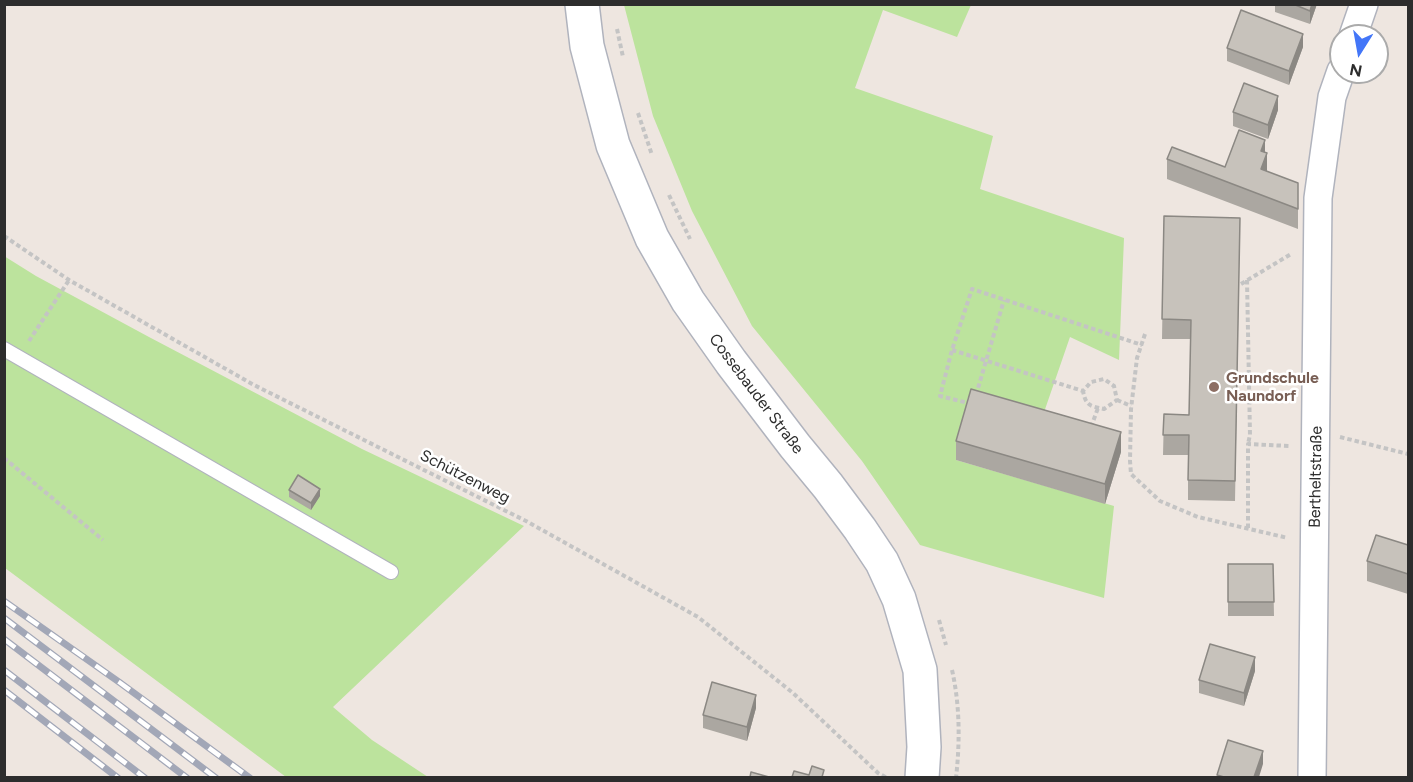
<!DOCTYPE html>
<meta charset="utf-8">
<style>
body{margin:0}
#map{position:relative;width:1413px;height:782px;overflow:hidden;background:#eee6e0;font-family:Figtree,sans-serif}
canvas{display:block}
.frame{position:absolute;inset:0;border:6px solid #2d2d2d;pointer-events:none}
.north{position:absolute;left:1329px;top:24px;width:60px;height:60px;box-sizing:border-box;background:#fff;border:2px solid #ababab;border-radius:50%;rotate:191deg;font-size:16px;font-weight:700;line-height:24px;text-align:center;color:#2d2d2d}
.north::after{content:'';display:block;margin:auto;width:21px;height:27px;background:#4376f8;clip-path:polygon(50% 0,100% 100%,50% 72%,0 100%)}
</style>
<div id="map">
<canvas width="1413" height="782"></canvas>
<div class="frame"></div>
<div class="north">N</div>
</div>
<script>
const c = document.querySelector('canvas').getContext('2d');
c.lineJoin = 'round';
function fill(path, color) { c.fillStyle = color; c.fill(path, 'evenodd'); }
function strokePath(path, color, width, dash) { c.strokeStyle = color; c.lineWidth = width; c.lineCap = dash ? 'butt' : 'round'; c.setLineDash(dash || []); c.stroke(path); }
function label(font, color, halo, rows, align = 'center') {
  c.font = font + ' Figtree,sans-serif'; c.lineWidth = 5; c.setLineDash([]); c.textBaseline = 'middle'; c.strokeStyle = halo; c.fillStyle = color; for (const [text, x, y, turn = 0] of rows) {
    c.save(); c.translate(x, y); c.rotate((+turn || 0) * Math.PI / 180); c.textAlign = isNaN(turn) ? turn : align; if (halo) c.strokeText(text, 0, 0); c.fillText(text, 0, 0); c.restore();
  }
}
fill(new Path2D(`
 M 624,5 L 971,5 L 957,37 L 883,10 L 855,88 L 993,136 L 980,189 L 1124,238 L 1119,360 L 1070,337 L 1042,418 L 968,397 L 956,460 L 1114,506 L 1104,598 L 920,545 L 862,461 L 752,326 L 692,211 L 653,116 Z
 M 4,256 L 36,276 L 149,337 L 362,449 L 524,526 L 333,707 L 372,740 L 428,777 L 286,777 L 5,568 Z`), '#bce39d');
const service = new Path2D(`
 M 4,349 L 391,572`);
const minor = new Path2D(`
 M 1353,36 L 1364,4
 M 1312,778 L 1318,198 L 1332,97 L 1341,71`);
const tertiary = new Path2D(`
 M 582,4 L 587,46 L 613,145 L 652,238 L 688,301 L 731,362 L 795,446 L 828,486 L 860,529 L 882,562 L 899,599 L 920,670 L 924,747 L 922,778`);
strokePath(service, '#b0b3bd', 16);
strokePath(minor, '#b0b3bd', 30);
strokePath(tertiary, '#b0b3bd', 36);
strokePath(new Path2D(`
 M 617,29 L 623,57
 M 638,113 L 652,155
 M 669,195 L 690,239
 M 4,236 L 69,280 L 254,385 L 526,521 L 698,617 L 793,693 L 878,773 L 887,778
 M 1247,280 L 1250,435 L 1248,444
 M 1241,284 L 1291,254
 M 1145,334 L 1137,358 L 1131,409 L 1130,461 L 1131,474 L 1160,501 L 1198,517 L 1288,538
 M 29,341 L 69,280
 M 952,350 L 1083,391 L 1091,382 L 1104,379 L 1114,386 L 1117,400 L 1104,409 C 1090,406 1086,406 1083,391
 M 976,395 L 1004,300
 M 1117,400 L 1131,406
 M 972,404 L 940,396 L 952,350 L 972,289 L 1142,345
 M 1091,427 L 1098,408
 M 1340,437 L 1408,454
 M 4,458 L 103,540
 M 1248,528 L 1248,444 L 1289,446
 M 939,620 L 946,645
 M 952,670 C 960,705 960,742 956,778`), '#c4c4c4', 4, [4.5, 3]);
strokePath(service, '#fff', 14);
strokePath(minor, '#fff', 27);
strokePath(tertiary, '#fff', 33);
const rail = new Path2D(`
 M 4,601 L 119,682 L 250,778
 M 4,618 L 216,778
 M 4,639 L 187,778
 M 4,670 L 145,778
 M 4,690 L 118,778`);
strokePath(rail, '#a2a7b7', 7);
strokePath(rail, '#fff', 4.5, [14]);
fill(new Path2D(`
 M 1275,4 L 1317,4 L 1310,24 L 1275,12 Z
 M 1303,47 L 1289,85 L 1227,61 L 1227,48 Z
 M 1278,110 L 1268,139 L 1233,126 L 1233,112 Z
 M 1265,152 L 1267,171 L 1298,203 L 1298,229 L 1167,179 L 1167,159 L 1225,167 Z
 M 1164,216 L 1240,218 L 1235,501 L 1188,500 L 1188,455 L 1163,455 L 1164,414 L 1189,415 L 1191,339 L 1162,339 Z
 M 956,441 L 1121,452 L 1105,504 L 956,460 Z
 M 289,490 L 320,496 L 311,510 L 289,497 Z
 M 1408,545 L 1408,594 L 1367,581 L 1367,561 Z
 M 1228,564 L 1273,564 L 1274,616 L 1228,616 Z
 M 1255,671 L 1244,706 L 1199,693 L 1199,680 Z
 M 756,708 L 747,741 L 703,728 L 703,715 Z`), '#aba7a1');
fill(new Path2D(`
 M 1312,4 L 1317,4 L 1310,24 L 1310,11 Z
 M 1303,34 L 1303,47 L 1289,85 L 1289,71 Z
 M 1278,96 L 1278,110 L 1268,139 L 1268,125 Z
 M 1265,140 L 1265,157 L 1267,153 L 1267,173 L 1261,189 L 1261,151 Z
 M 1121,432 L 1121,452 L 1105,504 L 1105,484 Z
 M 320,489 L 320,496 L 311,510 L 311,503 Z
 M 1255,657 L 1255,671 L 1244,706 L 1244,693 Z
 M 756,695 L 756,708 L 747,741 L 747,727 Z
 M 1263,751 L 1263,764 L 1259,777 L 1254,777 Z`), '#8b8883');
const building = new Path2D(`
 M 1293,4 L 1312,4 L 1310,11 Z
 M 1241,10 L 1303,34 L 1289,71 L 1227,48 Z
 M 1244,83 L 1278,96 L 1268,125 L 1233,112 Z
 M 1239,130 L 1265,140 L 1261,151 L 1267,153 L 1261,169 L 1298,183 L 1298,209 L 1167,159 L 1172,147 L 1225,167 Z
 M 1164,216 L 1240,218 L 1235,481 L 1188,480 L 1189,435 L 1163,435 L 1164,414 L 1189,415 L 1191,320 L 1162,319 Z
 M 971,389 L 1121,432 L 1105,484 L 956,441 Z
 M 298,475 L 320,489 L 311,503 L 289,490 Z
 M 1376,535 L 1408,545 L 1408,574 L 1367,561 Z
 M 1228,564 L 1273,564 L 1274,602 L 1228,602 Z
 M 1210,644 L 1255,657 L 1244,693 L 1199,680 Z
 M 712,682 L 756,695 L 747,727 L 703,715 Z
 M 1228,740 L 1263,751 L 1254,777 L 1224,777 L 1217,775 Z
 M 812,766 L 824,770 L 822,777 L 792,777 L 794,771 L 809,775 Z
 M 751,772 L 769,777 L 750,777 Z`);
fill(building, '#c7c2bb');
strokePath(building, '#8b8883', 1.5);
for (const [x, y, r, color] of [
 [1214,387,6,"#8d6e63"]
]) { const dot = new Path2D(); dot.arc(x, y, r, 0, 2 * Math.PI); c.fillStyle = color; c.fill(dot); strokePath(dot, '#fff', 2); }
label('bold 16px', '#785e54', '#fff', [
 ["Grundschule",1226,378],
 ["Naundorf",1226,396]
], 'left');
label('16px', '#2d2d2d', '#fff', [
 ["Cossebauder Straße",756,394,53],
 ["Schützenweg",465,477,27],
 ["Bertheltstraße",1316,477,-89]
]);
</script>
